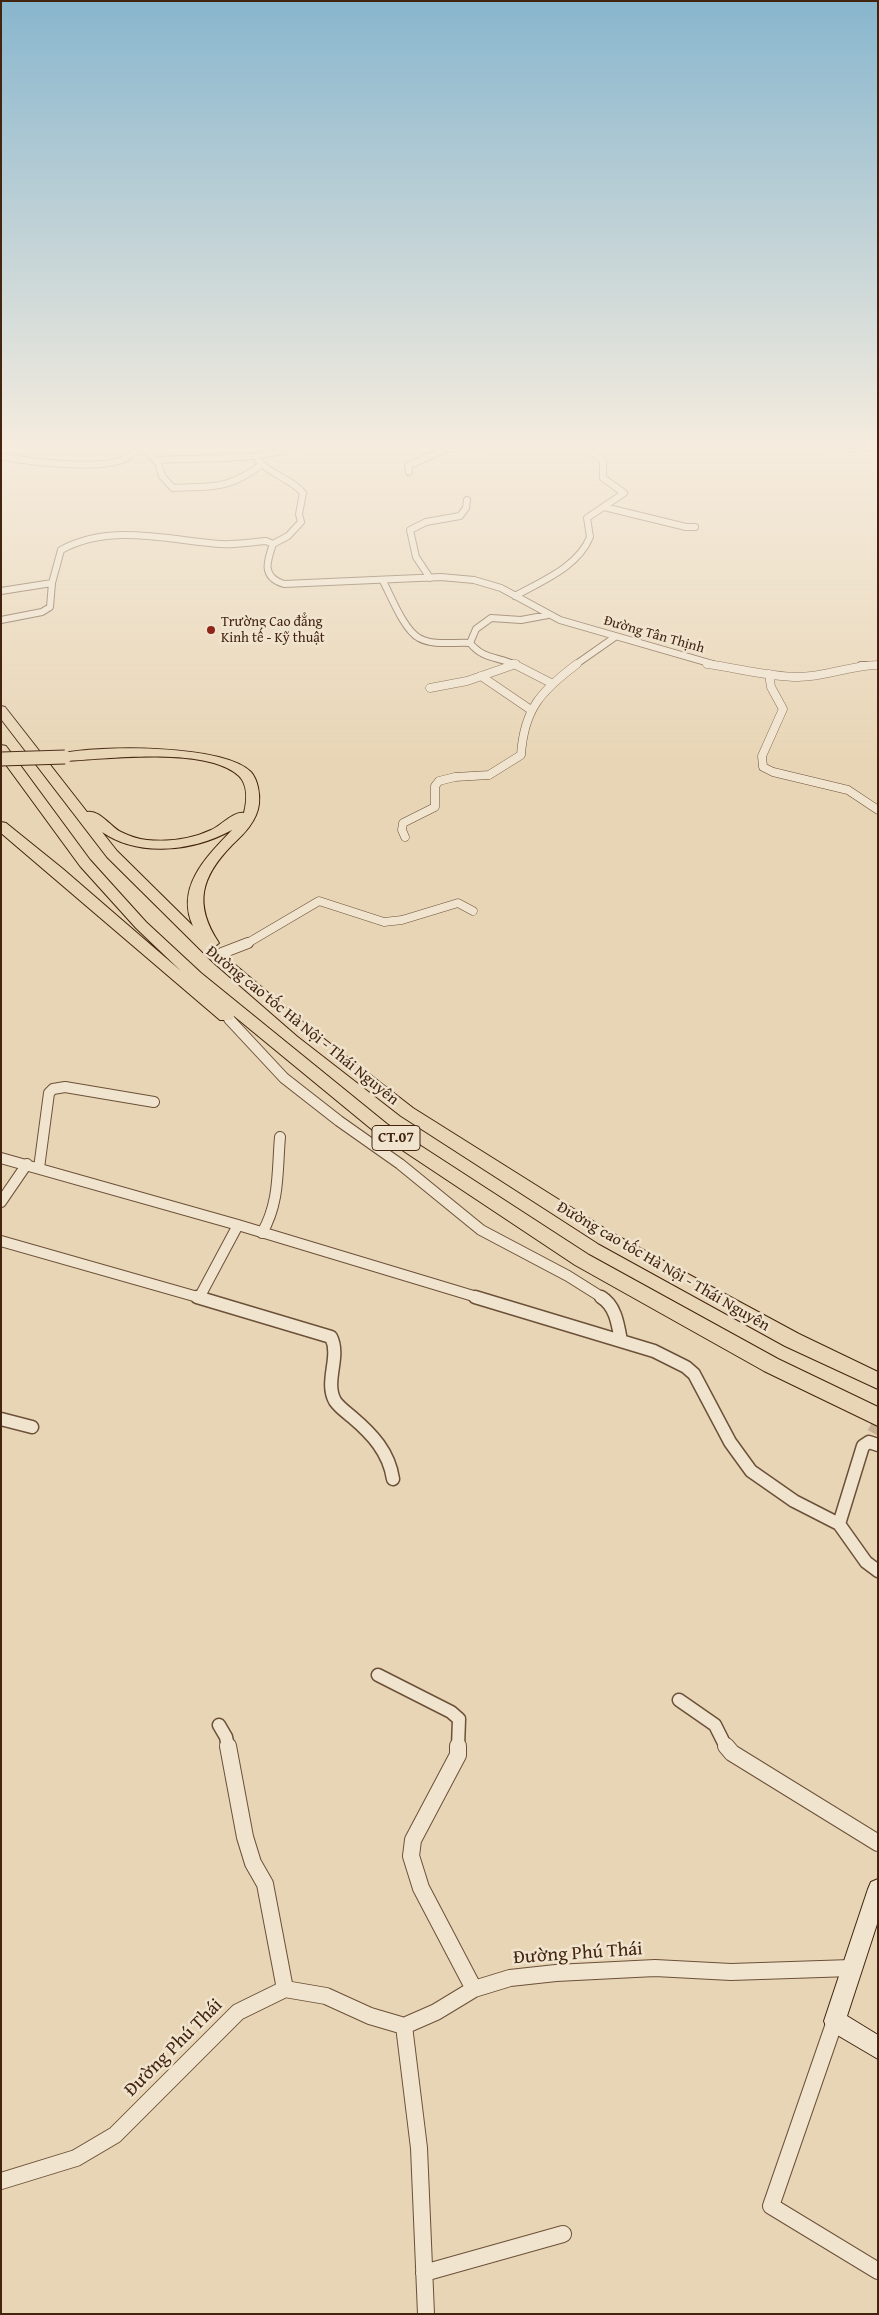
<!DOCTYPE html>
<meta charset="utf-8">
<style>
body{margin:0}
#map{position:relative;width:879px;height:2315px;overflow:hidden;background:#e8d5b5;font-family:"Gentium Book Plus",serif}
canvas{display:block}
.frame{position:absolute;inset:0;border:2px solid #43240f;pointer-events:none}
</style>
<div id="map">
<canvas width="879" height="2315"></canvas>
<div class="frame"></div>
</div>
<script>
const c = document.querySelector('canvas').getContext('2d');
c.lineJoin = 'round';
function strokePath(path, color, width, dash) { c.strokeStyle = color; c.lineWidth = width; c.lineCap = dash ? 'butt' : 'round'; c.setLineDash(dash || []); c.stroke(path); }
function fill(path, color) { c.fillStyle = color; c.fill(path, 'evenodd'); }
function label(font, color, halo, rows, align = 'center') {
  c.font = font + ' "Gentium Book Plus",serif'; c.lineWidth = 5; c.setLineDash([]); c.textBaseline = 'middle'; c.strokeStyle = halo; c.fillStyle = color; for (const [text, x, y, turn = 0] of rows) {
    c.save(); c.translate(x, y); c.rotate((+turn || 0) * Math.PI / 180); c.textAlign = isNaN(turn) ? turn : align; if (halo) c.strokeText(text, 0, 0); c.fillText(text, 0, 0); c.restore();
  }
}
strokePath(new Path2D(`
 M 873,1433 L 878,1424`), '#c7b294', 12, [12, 6]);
const streetFar4 = new Path2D(`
 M 140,444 L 158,463 L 162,476 L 173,488 C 213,486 227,490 261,465
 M 818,444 L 848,448 L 878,447
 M 1,456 C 30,462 95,470 122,460 C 129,457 135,451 141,446
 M 157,460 C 208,457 257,462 306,444
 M 258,460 C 270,475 291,478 303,493 L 299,514 L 301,522 L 288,536 L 273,544
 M 409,472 L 408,466 L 445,449 L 500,444
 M 604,507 L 686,527 L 695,527
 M 430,578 L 416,557 L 410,530 L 426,522 L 460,516 L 466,508 L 467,500
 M 383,581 C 391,596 404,630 419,638 C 433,646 454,642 470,643 C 484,660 497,656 516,665
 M 1,591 L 52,583
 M 515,596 C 542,581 578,567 590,537 L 587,518 L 624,493 L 603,478 L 603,460 L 589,451 L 592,444
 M 1,620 L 42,612 L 50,607 L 52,583 L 61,550 C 111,523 167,540 220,544 C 235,545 251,542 266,541 L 273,544 C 267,561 261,577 284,584 L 441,577 L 474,580 L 501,588 L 560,620 L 716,665
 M 470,643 L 476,629 L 491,618 L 521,620 L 548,615
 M 512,665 L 516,664
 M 575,665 L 615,637
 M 861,665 L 878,665`);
const streetFar3 = new Path2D(`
 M 514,664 L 551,683
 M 707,664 C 737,668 769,677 798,677 C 826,677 851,665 878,665
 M 769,674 L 771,687 L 783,709 L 762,756 L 763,767 L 773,772 L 848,790 L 878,810
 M 481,676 L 531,710
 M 430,688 L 467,681 L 516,664
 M 405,837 L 402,830 L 403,823 L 435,807 L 435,786 L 439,781 L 455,777 L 489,775 L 521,755 C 524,709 541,691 577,664
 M 246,944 L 319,901 L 384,922 L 402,920 L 458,903 L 473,911`);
const streetFar2 = new Path2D(`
 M 222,953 L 248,943
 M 229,1019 L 284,1078 L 339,1121 L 400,1164 L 481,1230 L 568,1276 L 603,1298
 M 1,1158 L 238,1225 L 480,1298
 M 39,1168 L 49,1093 L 53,1089 L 65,1087 L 154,1102
 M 1,1202 L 27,1164
 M 262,1233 C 280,1202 277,1171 280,1137
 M 1,1241 L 201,1298
 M 199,1298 L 238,1225`);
const streetFar1 = new Path2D(`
 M 197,1297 L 331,1337 C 341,1357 324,1381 335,1401 C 339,1407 346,1412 352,1417 C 372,1434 389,1452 393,1479
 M 475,1297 L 654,1351 L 686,1367 L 694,1374 L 730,1442 L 751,1471 L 794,1501 L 839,1524 L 866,1562 L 878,1571
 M 601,1297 C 616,1306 618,1325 621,1341
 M 1,1419 L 32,1427
 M 839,1524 L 863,1446 L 869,1442 L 878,1445
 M 378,1675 L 451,1712 L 459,1719 L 458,1747
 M 679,1700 L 715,1725 L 726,1747
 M 219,1725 L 226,1737 L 228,1747`);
const street = new Path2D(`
 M 228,1746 L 245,1837 L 253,1863 L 265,1884 L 285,1989
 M 458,1746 L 458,1755 L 413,1840 L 411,1856 L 421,1888 L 474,1989
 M 726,1746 L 732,1753 L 878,1843
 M 835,2021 L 771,2206 L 878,2271
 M 404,2026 L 419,2148 L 426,2314
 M 1,2181 L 76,2158 L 115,2135 L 238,2012 L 285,1989 L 326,1996 L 370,2016 L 404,2026 L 436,2012 L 474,1989 L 510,1978 L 556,1973 L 655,1968 L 731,1972 L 851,1968
 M 424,2273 L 563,2234`);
const secondary = new Path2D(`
 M 878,1879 L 878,1921 L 847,2016 L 878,2035 L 878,2059 L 827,2029 L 824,2021 L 868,1889 L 871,1882 Z`);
const highway = new Path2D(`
 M 1,706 L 5,707 L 87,812 C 99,809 111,827 121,832 C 129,836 138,839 147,840 C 168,842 192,839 211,830 C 221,826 233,811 244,813 C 247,801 248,785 239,776 C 208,746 106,759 65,761 L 60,760 L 59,757 L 60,754 C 97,745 223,744 251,772 C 258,780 260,794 259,804 C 257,821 244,834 232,845 C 201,877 193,904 219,943 L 214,947 L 310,1028 L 413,1108 L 612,1233 L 799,1334 L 878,1372 L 878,1389 L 785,1346 L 598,1243 L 401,1116 L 298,1036 L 214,963 L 107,857 L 1,719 ZM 232,830 C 207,856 175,887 193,926 L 117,851 L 102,832 C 139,858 194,851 232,830 Z
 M 1,745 L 6,746 L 90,860 L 146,922 L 201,973 L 387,1124 L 589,1255 L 778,1359 L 878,1407 L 878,1426 L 764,1371 L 575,1265 L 375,1132 L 234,1016 L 232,1020 L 220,1020 L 1,833 L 1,822 L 6,823 L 63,869 L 181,971 L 136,928 L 80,866 L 1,758 Z`);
strokePath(streetFar4, '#6c5038', 8);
strokePath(streetFar3, '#6c5038', 9);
strokePath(streetFar2, '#6c5038', 12);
strokePath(streetFar1, '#6c5038', 15);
strokePath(street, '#6c5038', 18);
strokePath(secondary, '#43240f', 2);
strokePath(highway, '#43240f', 2);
strokePath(streetFar4, '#f0e4cf', 6);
strokePath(streetFar3, '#f0e4cf', 8);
strokePath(streetFar2, '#f0e4cf', 10);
strokePath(streetFar1, '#f0e4cf', 12);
strokePath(street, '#f0e4cf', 16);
fill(secondary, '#f0e4cf');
fill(highway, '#e8d5b5');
const highwayBridge = new Path2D(`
 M 1,759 L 65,757`);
strokePath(highwayBridge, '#43240f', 15, []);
strokePath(highwayBridge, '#e8d5b5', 13);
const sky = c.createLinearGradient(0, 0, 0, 769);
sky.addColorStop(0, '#88b6ce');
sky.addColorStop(0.58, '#f5ecde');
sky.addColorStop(1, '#f5ecde00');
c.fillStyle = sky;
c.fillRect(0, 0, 879, 769);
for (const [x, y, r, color] of [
 [211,630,5,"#8f2418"]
]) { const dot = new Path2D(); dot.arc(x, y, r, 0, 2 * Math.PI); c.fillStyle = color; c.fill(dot); strokePath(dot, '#f0e4cf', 2); }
label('14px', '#43240f', '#f0e4cf', [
 ["Trường Cao đẳng",221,622],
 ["Kinh tế - Kỹ thuật",221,638]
], 'left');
label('14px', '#43240f', '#f0e4cf', [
 ["Đường Tân Thịnh",654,635,16]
]);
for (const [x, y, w] of [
 [396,1138,48]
]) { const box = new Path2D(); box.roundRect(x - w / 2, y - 12.5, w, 25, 4); c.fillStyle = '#f0e4cf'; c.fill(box); strokePath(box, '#43240f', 1); }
label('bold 15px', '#43240f', null, [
 ["CT.07",396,1138]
]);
label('16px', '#43240f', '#f0e4cf', [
 ["Đường cao tốc Hà Nội - Thái Nguyên",302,1026,39],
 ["Đường cao tốc Hà Nội - Thái Nguyên",663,1267,30]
]);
label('19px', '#43240f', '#f0e4cf', [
 ["Đường Phú Thái",578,1954,-4],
 ["Đường Phú Thái",174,2048,-45]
]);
</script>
